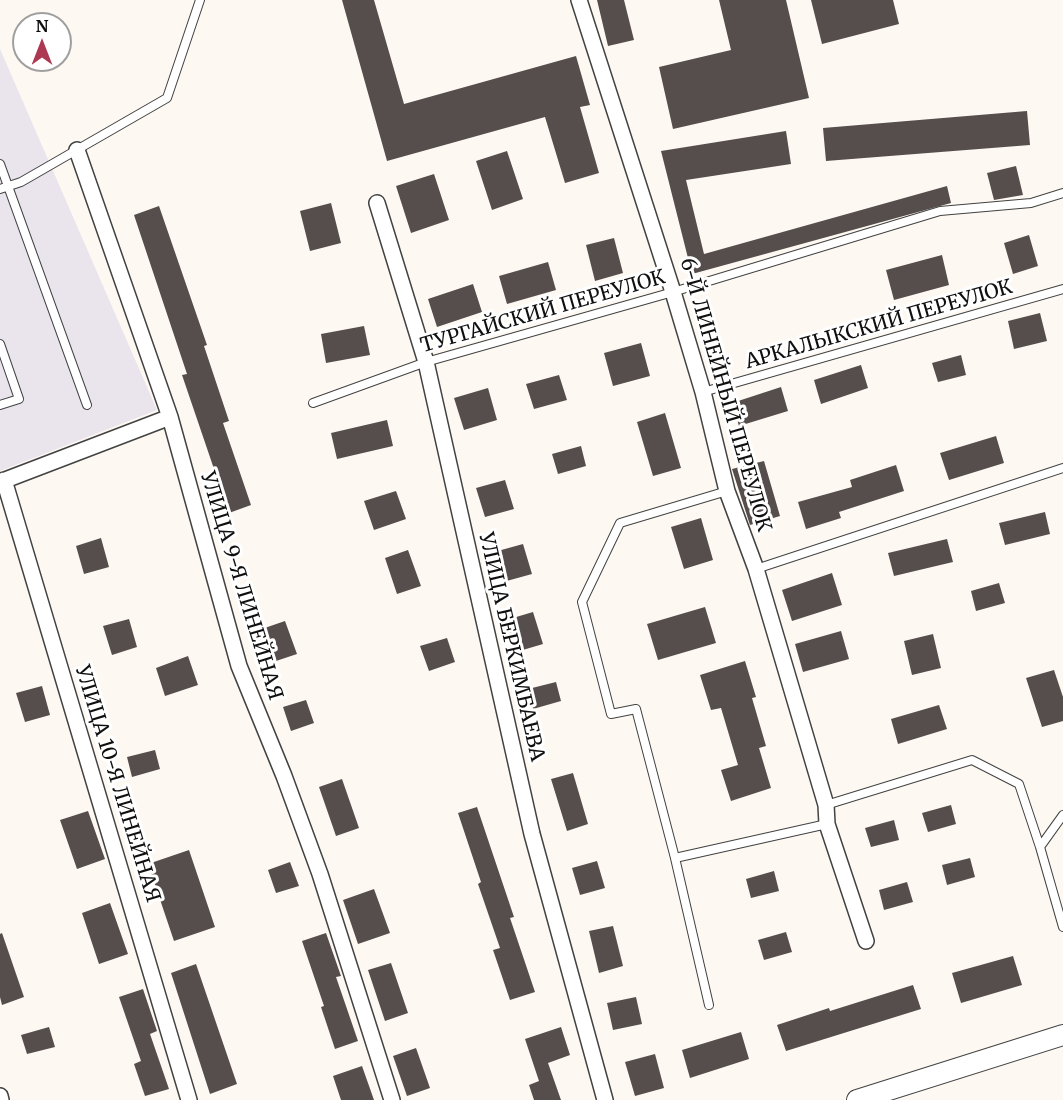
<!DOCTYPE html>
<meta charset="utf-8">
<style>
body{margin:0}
#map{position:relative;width:1063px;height:1100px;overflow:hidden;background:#fdf9f2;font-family:Merriweather,serif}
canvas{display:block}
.north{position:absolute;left:12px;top:12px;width:60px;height:60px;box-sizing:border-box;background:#fff;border:2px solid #9f9f9f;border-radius:50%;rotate:0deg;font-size:16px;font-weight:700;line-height:24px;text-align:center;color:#0f0f0f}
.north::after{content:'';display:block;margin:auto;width:21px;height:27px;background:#ad3852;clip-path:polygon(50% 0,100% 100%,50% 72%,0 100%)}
</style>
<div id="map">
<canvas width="1063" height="1100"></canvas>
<div class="north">N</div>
</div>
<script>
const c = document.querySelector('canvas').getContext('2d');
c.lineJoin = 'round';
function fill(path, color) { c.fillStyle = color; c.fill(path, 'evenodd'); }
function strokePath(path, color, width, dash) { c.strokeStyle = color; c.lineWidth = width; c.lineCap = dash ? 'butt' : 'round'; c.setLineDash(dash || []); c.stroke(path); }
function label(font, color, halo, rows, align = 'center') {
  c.font = font + ' Merriweather,serif'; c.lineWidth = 6; c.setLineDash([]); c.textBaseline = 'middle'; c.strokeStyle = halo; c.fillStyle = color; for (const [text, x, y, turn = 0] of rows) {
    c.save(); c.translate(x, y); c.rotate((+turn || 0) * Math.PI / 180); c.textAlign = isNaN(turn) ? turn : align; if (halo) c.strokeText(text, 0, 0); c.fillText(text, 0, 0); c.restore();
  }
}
fill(new Path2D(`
 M 0,49 L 157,410 L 0,471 Z`), '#eae4ec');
fill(new Path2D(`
 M 342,0 L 374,0 L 404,104 L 576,56 L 590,105 L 580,107 L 599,173 L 565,183 L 545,117 L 387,161 Z
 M 597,0 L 624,0 L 634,40 L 608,46 Z
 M 719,0 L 786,0 L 809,98 L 673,129 L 659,67 L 731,50 Z
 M 811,0 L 893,0 L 899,24 L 822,44 Z
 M 1027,111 L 1030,145 L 826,161 L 823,128 Z
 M 786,131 L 791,164 L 686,180 L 704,254 L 947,186 L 951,203 L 692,274 L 661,151 Z
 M 507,151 L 523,199 L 492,210 L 476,161 Z
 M 1016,166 L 1023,195 L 994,200 L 987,173 Z
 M 434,174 L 449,220 L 411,233 L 396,186 Z
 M 331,203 L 341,243 L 310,251 L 300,211 Z
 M 159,206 L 207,345 L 204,346 L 229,421 L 223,423 L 251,505 L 229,513 L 182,375 L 187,374 L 134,215 Z
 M 1029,235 L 1038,266 L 1013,274 L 1004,243 Z
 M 614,238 L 623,273 L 595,281 L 586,245 Z
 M 942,255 L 949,285 L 894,300 L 886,270 Z
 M 548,262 L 556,290 L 507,304 L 499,276 Z
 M 473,284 L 482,312 L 437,327 L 428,299 Z
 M 1040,313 L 1047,341 L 1014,349 L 1008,321 Z
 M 364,326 L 370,355 L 326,363 L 321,334 Z
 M 641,343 L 650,376 L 613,386 L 604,353 Z
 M 961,355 L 966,375 L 938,382 L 932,363 Z
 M 861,365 L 868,388 L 821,404 L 814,380 Z
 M 559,375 L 567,400 L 534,409 L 526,384 Z
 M 781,387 L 788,411 L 739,426 L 732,403 Z
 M 488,388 L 497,420 L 464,430 L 454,398 Z
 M 665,413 L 681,468 L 653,476 L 637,422 Z
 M 387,420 L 393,446 L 337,459 L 331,433 Z
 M 996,436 L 1004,463 L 949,480 L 940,453 Z
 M 581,446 L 586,466 L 558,474 L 552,454 Z
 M 764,461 L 780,516 L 750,525 L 732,469 Z
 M 896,465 L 904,491 L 839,512 L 841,518 L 806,529 L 798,502 L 852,487 L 850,480 Z
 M 505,480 L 514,509 L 485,517 L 476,488 Z
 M 396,491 L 406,519 L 374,530 L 364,501 Z
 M 1045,512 L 1050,534 L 1005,545 L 999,523 Z
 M 701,518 L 713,560 L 684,569 L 671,527 Z
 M 101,538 L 109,567 L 84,574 L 76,546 Z
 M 947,539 L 953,562 L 894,576 L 888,553 Z
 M 523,544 L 532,574 L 503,582 L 494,552 Z
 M 408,550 L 421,586 L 397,594 L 385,558 Z
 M 832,573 L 842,605 L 792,621 L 782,590 Z
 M 999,583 L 1005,603 L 976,611 L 971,591 Z
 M 705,607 L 716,643 L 658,660 L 647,624 Z
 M 533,612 L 543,644 L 516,652 L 506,620 Z
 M 129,619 L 137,647 L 112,655 L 103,626 Z
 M 285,621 L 297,654 L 264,665 L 253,632 Z
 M 841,631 L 849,659 L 803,672 L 795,644 Z
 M 933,634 L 941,668 L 912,675 L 904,641 Z
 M 447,638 L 455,662 L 429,671 L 420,646 Z
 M 188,656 L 198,685 L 165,696 L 156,668 Z
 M 745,661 L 756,697 L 752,698 L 766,746 L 759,748 L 771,788 L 731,801 L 721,770 L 738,765 L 721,708 L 711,710 L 700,675 Z
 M 1054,670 L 1063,697 L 1063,721 L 1042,727 L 1026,678 Z
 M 556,682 L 561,701 L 533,709 L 528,689 Z
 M 42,686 L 50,715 L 25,722 L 16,693 Z
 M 306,700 L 314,723 L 291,731 L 283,707 Z
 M 939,705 L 947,729 L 898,744 L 891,719 Z
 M 155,750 L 160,769 L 132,777 L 127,757 Z
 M 573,773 L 588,824 L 567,831 L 551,779 Z
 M 342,779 L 359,828 L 336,836 L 319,787 Z
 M 951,805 L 956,824 L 928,832 L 922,813 Z
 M 477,807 L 514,917 L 510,918 L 535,992 L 510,1000 L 493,950 L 500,948 L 478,884 L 481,882 L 458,813 Z
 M 88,811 L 105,859 L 77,869 L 60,820 Z
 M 894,820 L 899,840 L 871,847 L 865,828 Z
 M 189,850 L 215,927 L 174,941 L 148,864 Z
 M 970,858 L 975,877 L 947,885 L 942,865 Z
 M 597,861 L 605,888 L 580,895 L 572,868 Z
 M 290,862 L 299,886 L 276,893 L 268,870 Z
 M 774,871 L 779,891 L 751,898 L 746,879 Z
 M 907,882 L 913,902 L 884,910 L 879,890 Z
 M 374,889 L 390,933 L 358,944 L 343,900 Z
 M 110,903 L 128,954 L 99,964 L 82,913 Z
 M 613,926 L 623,966 L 599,973 L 589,931 Z
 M 786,932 L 792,952 L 764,960 L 758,940 Z
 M 2,933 L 24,997 L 2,1005 L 0,997 L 0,934 Z
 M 326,933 L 341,976 L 336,977 L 358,1041 L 335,1049 L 321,1007 L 324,1006 L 302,941 Z
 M 1013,956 L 1022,985 L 961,1003 L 952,973 Z
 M 391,963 L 408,1013 L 385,1021 L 368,970 Z
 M 196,964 L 237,1084 L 210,1094 L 171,973 Z
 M 913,985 L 921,1009 L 786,1051 L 777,1025 L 829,1008 L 830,1011 Z
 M 143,989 L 157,1031 L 150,1034 L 169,1089 L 145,1096 L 134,1064 L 141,1061 L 119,997 Z
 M 636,997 L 642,1024 L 613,1030 L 607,1003 Z
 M 49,1027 L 55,1047 L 27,1054 L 21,1035 Z
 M 561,1027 L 570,1055 L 548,1063 L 561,1100 L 534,1100 L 529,1085 L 539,1081 L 525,1039 Z
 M 741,1032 L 749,1059 L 690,1078 L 682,1050 Z
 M 416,1048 L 430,1088 L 407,1096 L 393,1056 Z
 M 655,1054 L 664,1088 L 635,1096 L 625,1062 Z
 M 362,1066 L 374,1100 L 341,1100 L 333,1076 Z`), '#564e4c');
const service = new Path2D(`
 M 0,164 L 87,405
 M 0,189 L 21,182 L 167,98 L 200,0
 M 0,344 L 19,399 L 0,405
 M 703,392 L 1063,289
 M 313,403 L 426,362 L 673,292 L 940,211 L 1031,203 L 1063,193
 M 756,569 L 1063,468
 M 826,805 L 972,760 L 1019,784 L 1040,847
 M 1063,815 L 1040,847 L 1063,927
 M 675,858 L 827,824
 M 709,1005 L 675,858 L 636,709 L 611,714 L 582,602 L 620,523 L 727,491`);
const minor = new Path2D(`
 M 579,0 L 673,292 L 703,392 L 727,491 L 756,569 L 826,805 L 827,824 L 866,941
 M 77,150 L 170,417 L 239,666 L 284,776 L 320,874 L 392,1100
 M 377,203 L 426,362 L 532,834 L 605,1100
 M 4,480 L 189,1100
 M 0,482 L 170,417
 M 0,1096 L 1,1100`);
const tertiary = new Path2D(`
 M 857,1100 L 1063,1035`);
strokePath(service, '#424242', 10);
strokePath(minor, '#424242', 18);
strokePath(tertiary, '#424242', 22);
strokePath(service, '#fff', 8);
strokePath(minor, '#fff', 15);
strokePath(tertiary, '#fff', 20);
label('20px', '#0f0f0f', '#fff', [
 ["ТУРГАЙСКИЙ ПЕРЕУЛОК",543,312,-16],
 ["АРКАЛЫКСКИЙ ПЕРЕУЛОК",879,325,-16],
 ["6-Й ЛИНЕЙНЫЙ ПЕРЕУЛОК",725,395,74],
 ["УЛИЦА 9-Я ЛИНЕЙНАЯ",241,586,73],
 ["УЛИЦА БЕРКИМБАЕВА",511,647,77],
 ["УЛИЦА 10-Я ЛИНЕЙНАЯ",117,784,73]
]);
</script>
